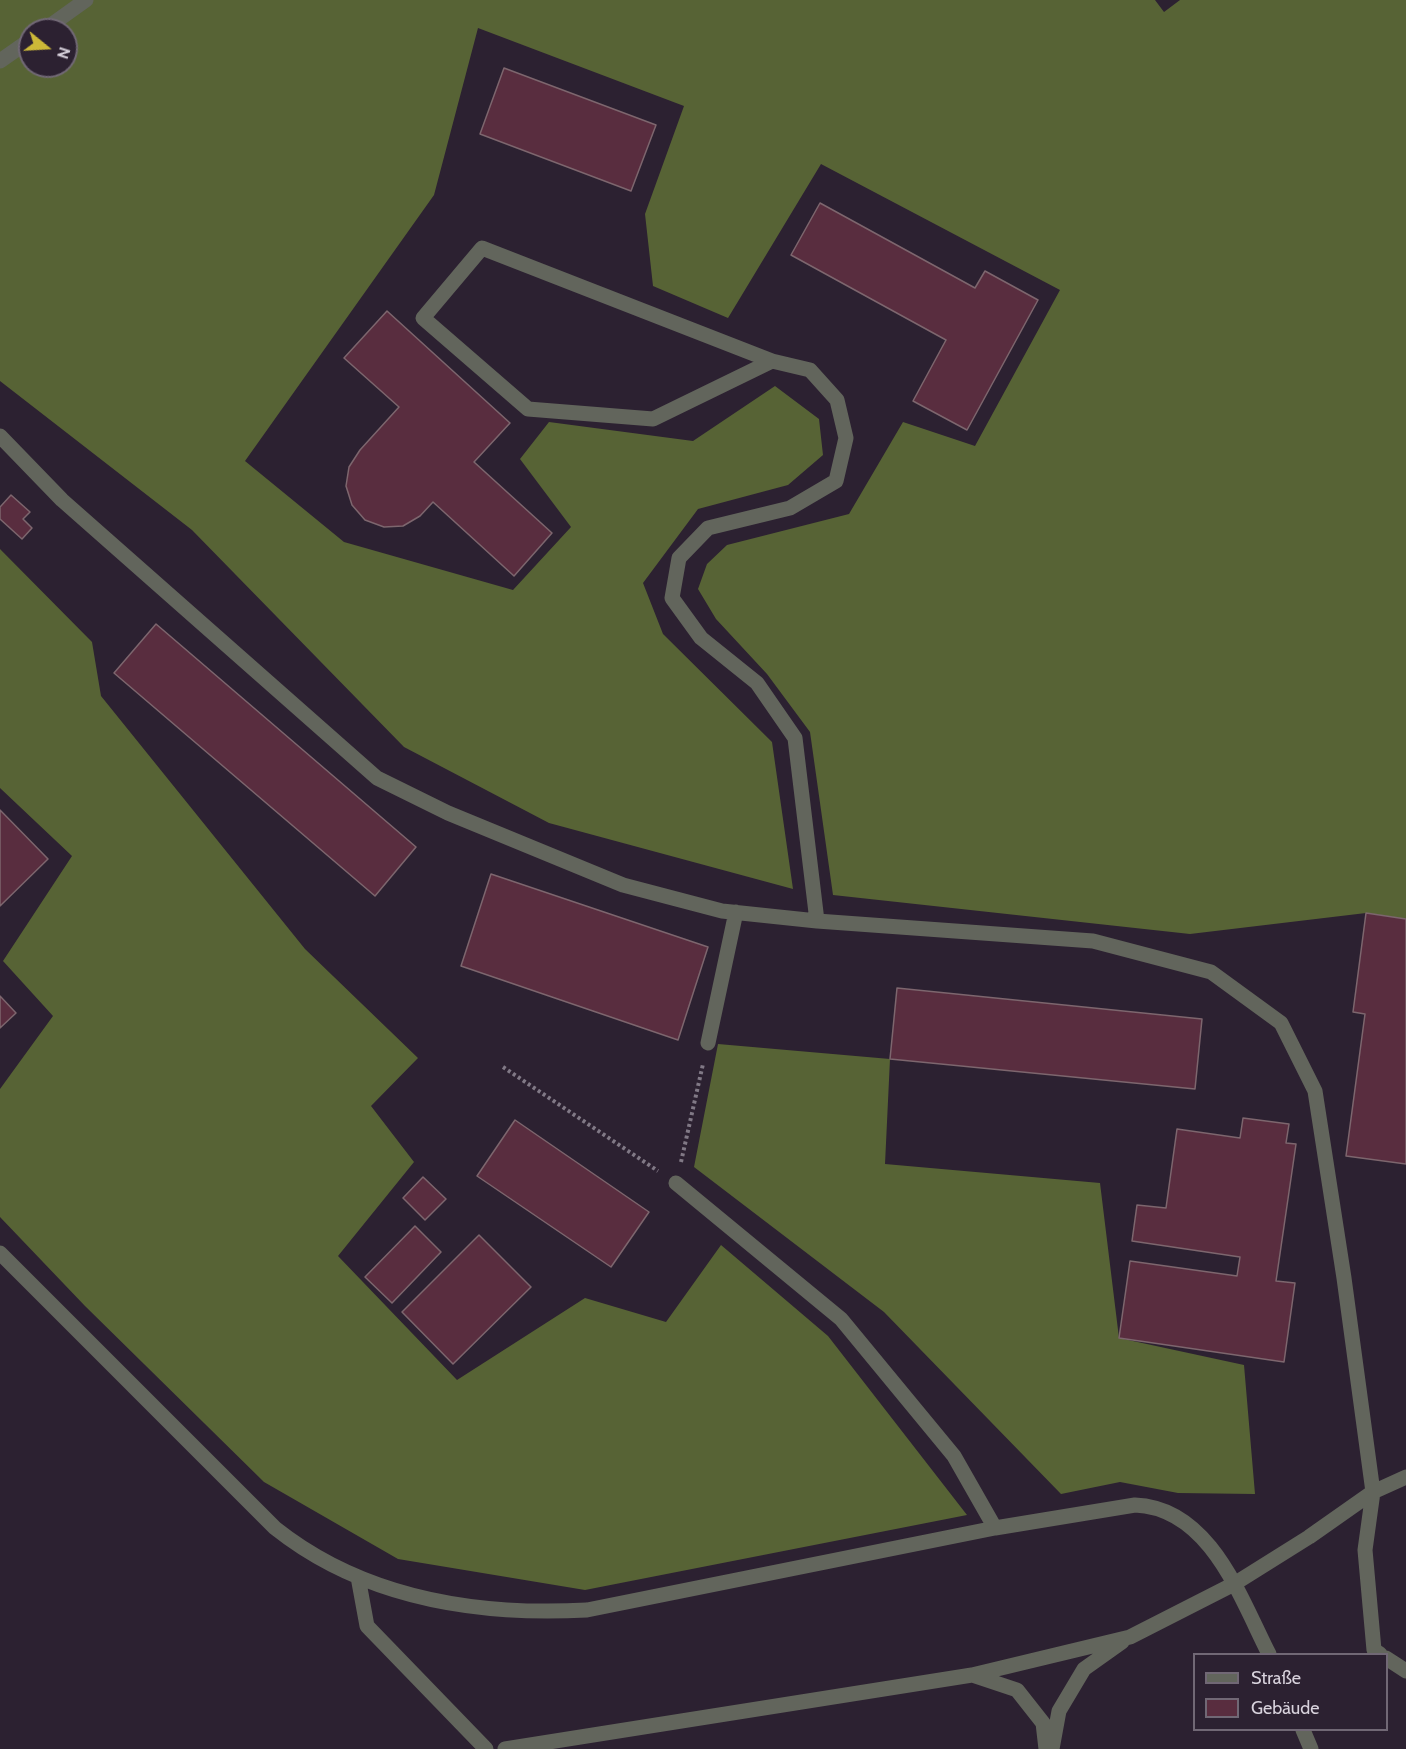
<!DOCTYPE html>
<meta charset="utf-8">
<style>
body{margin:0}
#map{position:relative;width:1406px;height:1749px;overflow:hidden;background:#2c2131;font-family:Cabin,sans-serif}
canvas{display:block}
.legend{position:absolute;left:1193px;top:1653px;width:195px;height:78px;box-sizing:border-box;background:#2c2131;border:2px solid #716875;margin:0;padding:8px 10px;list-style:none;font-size:18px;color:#d8d2dc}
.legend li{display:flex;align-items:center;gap:12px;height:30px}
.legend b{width:30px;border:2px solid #716875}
.north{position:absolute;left:18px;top:18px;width:60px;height:60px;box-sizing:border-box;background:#2c2131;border:2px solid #716875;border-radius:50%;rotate:108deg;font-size:16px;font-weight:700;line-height:24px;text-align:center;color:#d8d2dc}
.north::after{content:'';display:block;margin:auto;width:21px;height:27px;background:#cdb938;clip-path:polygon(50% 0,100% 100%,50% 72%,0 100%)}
</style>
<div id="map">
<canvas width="1406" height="1749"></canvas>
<ul class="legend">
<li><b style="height:8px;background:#62655c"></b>Straße</li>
<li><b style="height:16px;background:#592d3f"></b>Gebäude</li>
</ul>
<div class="north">N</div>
</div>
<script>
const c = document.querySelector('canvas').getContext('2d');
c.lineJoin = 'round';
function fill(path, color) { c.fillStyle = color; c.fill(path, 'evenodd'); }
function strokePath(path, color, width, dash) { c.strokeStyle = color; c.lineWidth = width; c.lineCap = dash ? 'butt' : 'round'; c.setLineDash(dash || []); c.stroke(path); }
fill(new Path2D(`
 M 0,0 L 1155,0 L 1164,12 L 1180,0 L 1406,0 L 1406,919 L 1366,913 L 1190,934 L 833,895 L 810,732 L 767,674 L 716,619 L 698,589 L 707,564 L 727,545 L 849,514 L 903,422 L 975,446 L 1060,290 L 821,164 L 728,318 L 653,286 L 645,214 L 684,106 L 478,28 L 434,195 L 245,461 L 344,542 L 513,590 L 571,527 L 520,459 L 549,422 L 693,441 L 775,386 L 819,419 L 823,455 L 788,485 L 698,509 L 643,583 L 663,634 L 772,742 L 793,889 L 549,823 L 404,747 L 192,530 L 0,381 ZM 30,30 L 66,30 L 66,66 L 30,66 Z
 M 0,549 L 92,642 L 101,696 L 305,949 L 418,1058 L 371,1106 L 414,1162 L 338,1256 L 457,1380 L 585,1298 L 666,1322 L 721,1245 L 828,1336 L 967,1515 L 585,1590 L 398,1559 L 264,1482 L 85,1306 L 0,1217 L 0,1089 L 53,1016 L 3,961 L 72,856 L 0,788 Z
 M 718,1044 L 890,1059 L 885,1164 L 1100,1183 L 1119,1338 L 1244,1365 L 1255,1494 L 1178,1493 L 1120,1482 L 1061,1494 L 884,1312 L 694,1167 Z`), '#576335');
const building = new Path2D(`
 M 504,68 L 656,125 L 631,191 L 480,134 Z
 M 820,203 L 975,288 L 985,271 L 1038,300 L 967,430 L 913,401 L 946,340 L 791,255 Z
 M 387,311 L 510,423 L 474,462 L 552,533 L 514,576 L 433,502 L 420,516 L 403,526 L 384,527 L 365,520 L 352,505 L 346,486 L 349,467 L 360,450 L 399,407 L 344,358 Z
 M 11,495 L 30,512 L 23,519 L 32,528 L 22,539 L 0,519 L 0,507 Z
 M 156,624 L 416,847 L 375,896 L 114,673 Z
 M 0,810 L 48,859 L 0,906 Z
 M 491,874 L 708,947 L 678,1040 L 461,966 Z
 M 1366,913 L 1406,919 L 1406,1164 L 1346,1156 L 1365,1014 L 1353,1012 Z
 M 897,988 L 1202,1019 L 1195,1089 L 890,1059 Z
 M 0,996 L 16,1013 L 0,1028 Z
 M 1243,1118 L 1289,1124 L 1286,1143 L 1296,1144 L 1276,1281 L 1295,1283 L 1284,1362 L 1119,1338 L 1130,1261 L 1237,1276 L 1240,1257 L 1132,1241 L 1137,1205 L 1166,1208 L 1177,1129 L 1240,1138 Z
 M 515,1120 L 649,1212 L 611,1267 L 477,1176 Z
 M 423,1177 L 446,1199 L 425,1220 L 403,1198 Z
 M 415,1226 L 441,1252 L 392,1303 L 365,1277 Z
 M 479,1235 L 531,1287 L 453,1364 L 402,1312 Z`);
fill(building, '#592d3f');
strokePath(building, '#7d666e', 1.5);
strokePath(new Path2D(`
 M 503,1067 L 658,1171
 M 681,1162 L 703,1064`), '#817986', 4, [3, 3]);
strokePath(new Path2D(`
 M 44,30 L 86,0
 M 0,61 L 30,40
 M 772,361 L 653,419 L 528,409 L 423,318 L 482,248 L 772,361 L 810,370 L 837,400 L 846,438 L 836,481 L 790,508 L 708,528 L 679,558 L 672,598 L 701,638 L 757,683 L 795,738 L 817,921
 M 0,436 L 62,500 L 377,778 L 448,813 L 623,885 L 722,911 L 817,921 L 1093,941 L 1211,972 L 1281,1023 L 1315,1091 L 1344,1278 L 1373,1492 L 1365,1550 L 1374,1650 L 1380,1654
 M 708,1043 L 736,912
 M 676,1183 L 841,1319 L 954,1456 L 995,1528
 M 0,1253 L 275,1528 C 363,1598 477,1616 587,1610 L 995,1528 L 1135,1505 C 1210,1508 1240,1597 1269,1654
 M 358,1577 L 367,1626 L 486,1749
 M 1386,1658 L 1406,1671
 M 1303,1730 L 1311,1749
 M 505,1749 L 972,1675
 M 1046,1749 L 1043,1723 L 1017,1690 L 972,1675 L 1130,1637 L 1234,1584 L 1309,1537 L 1373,1492 L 1406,1477
 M 1052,1749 L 1059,1711 L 1084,1669 L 1122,1642`), '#62655c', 15);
</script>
